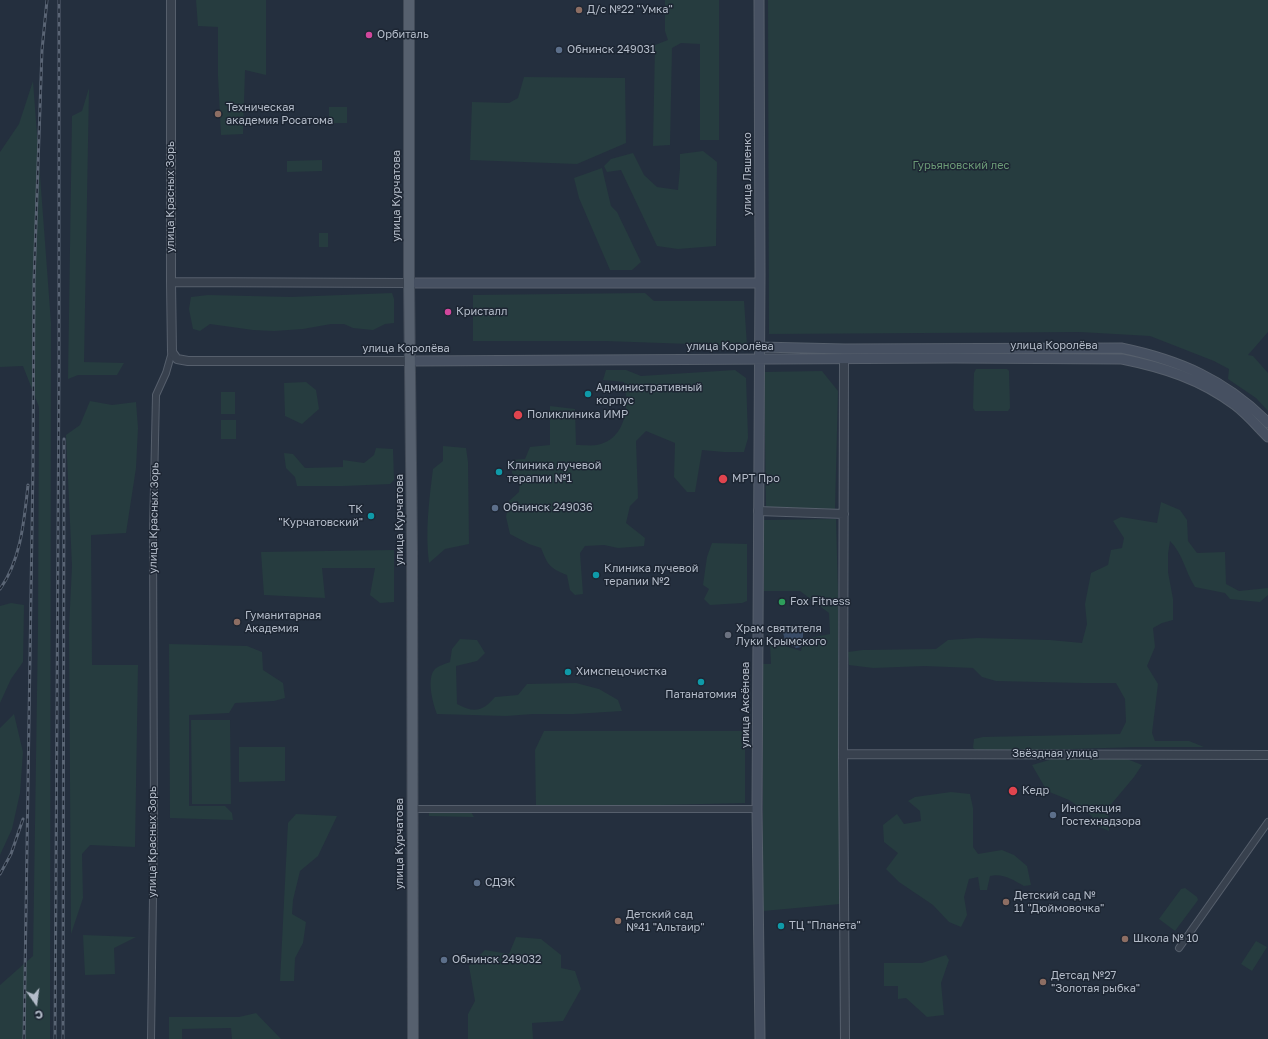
<!DOCTYPE html>
<meta charset="utf-8">
<style>
body{margin:0}
#map{position:relative;width:1268px;height:1039px;overflow:hidden;background:#242f3e;font-family:"Golos Text",sans-serif}
canvas{display:block}
.north{position:absolute;left:16px;top:983px;width:40px;height:40px;-webkit-text-stroke:3px #1d2633;paint-order:stroke;rotate:166deg;font-size:11px;font-weight:700;line-height:16px;text-align:center;color:#b4bcc9}
.north::after{content:'';display:block;margin:auto;width:14px;height:18px;background:#b4bcc9;clip-path:polygon(50% 0,100% 100%,50% 72%,0 100%)}
</style>
<div id="map">
<canvas width="1268" height="1039"></canvas>
<div class="north">С</div>
</div>
<script>
const c = document.querySelector('canvas').getContext('2d');
c.lineJoin = 'round';
function fill(path, color) { c.fillStyle = color; c.fill(path, 'evenodd'); }
function strokePath(path, color, width, dash) { c.strokeStyle = color; c.lineWidth = width; c.lineCap = dash ? 'butt' : 'round'; c.setLineDash(dash || []); c.stroke(path); }
function label(font, color, halo, rows, align = 'center') {
  c.font = font + ' "Golos Text",sans-serif'; c.lineWidth = 3; c.setLineDash([]); c.textBaseline = 'middle'; c.strokeStyle = halo; c.fillStyle = color; for (const [text, x, y, turn = 0] of rows) {
    c.save(); c.translate(x, y); c.rotate((+turn || 0) * Math.PI / 180); c.textAlign = isNaN(turn) ? turn : align; if (halo) c.strokeText(text, 0, 0); c.fillText(text, 0, 0); c.restore();
  }
}
fill(new Path2D(`
 M 196,0 L 266,0 L 266,75 L 245,70 L 243,134 L 221,135 L 218,76 L 218,27 L 198,26 Z
 M 665,0 L 719,0 L 719,140 L 700,140 L 700,44 L 681,43 L 672,48 L 670,145 L 653,146 L 655,45 L 668,40 L 665,31 Z
 M 768,0 L 1268,0 L 1268,332 L 1248,355 L 1253,356 L 1268,373 L 1268,411 L 1256,398 L 1228,379 L 1229,369 L 1214,361 L 1150,336 L 1080,332 L 769,334 Z
 M 524,77 L 625,78 L 626,143 L 577,164 L 470,160 L 472,102 L 509,103 L 518,98 Z
 M 33,81 L 51,323 L 50,1039 L 0,1039 L 0,985 L 33,956 L 38,627 L 39,407 L 23,366 L 0,367 L 0,152 L 19,124 Z
 M 89,88 L 84,362 L 124,363 L 117,375 L 78,375 L 68,379 L 72,116 L 82,111 Z
 M 329,107 L 347,107 L 347,123 L 329,123 Z
 M 703,151 L 717,162 L 716,246 L 678,249 L 657,246 L 621,170 L 607,172 L 604,166 L 611,159 L 633,153 L 644,175 L 657,187 L 678,190 L 680,168 L 680,154 Z
 M 322,160 L 322,171 L 287,172 L 287,161 Z
 M 602,168 L 611,206 L 617,212 L 641,262 L 632,270 L 610,270 L 579,198 L 574,178 Z
 M 319,233 L 328,233 L 328,247 L 319,247 Z
 M 392,293 L 394,299 L 394,323 L 385,324 L 373,330 L 353,328 L 344,324 L 331,324 L 303,329 L 274,331 L 253,330 L 210,324 L 200,331 L 193,329 L 189,309 L 191,297 L 208,295 L 291,297 Z
 M 645,293 L 654,301 L 744,301 L 747,346 L 605,341 L 473,341 L 473,295 Z
 M 976,369 L 1007,369 L 1009,371 L 1010,408 L 1008,411 L 975,411 L 973,408 L 974,373 Z
 M 606,370 L 626,370 L 641,376 L 735,370 L 746,378 L 748,438 L 744,452 L 724,452 L 702,450 L 695,492 L 687,492 L 674,477 L 675,443 L 646,431 L 636,441 L 638,498 L 630,506 L 626,523 L 645,538 L 644,546 L 618,548 L 604,545 L 585,546 L 580,553 L 583,594 L 575,595 L 570,590 L 567,575 C 549,568 548,565 541,548 L 529,544 L 510,534 L 506,517 L 509,501 L 519,492 L 520,481 L 512,473 L 512,460 L 525,459 L 530,447 L 550,445 L 550,406 L 575,409 L 576,445 C 582,445 591,446 597,445 C 627,439 629,405 624,382 L 603,380 Z
 M 822,371 L 838,391 L 835,509 L 766,507 L 764,372 Z
 M 306,382 L 316,390 L 319,409 L 302,424 L 285,416 L 284,383 Z
 M 221,392 L 235,392 L 235,414 L 221,414 Z
 M 90,401 L 112,405 L 136,402 L 138,428 L 136,468 L 126,533 L 91,535 L 92,665 L 138,665 L 135,847 L 90,845 L 82,854 L 83,898 L 71,934 L 69,628 L 72,566 L 66,435 L 80,425 Z
 M 221,420 L 236,420 L 236,439 L 221,439 Z
 M 443,446 L 466,448 L 468,462 L 469,544 L 445,549 L 429,563 C 425,532 429,500 433,469 L 443,461 Z
 M 376,448 L 393,449 L 394,480 L 390,484 L 343,486 L 297,486 L 295,477 L 286,468 L 284,453 L 293,454 L 305,468 L 343,467 L 343,460 L 364,463 L 374,455 Z
 M 1161,502 L 1180,510 L 1187,520 L 1188,541 L 1197,553 L 1225,552 L 1226,584 L 1239,591 L 1268,588 L 1268,595 L 1260,602 L 1230,599 L 1225,593 L 1195,587 C 1185,571 1183,554 1170,541 L 1168,554 L 1168,572 L 1173,599 L 1173,620 L 1162,623 L 1153,628 L 1155,647 L 1147,666 L 1158,684 L 1152,733 L 1155,741 L 1189,741 L 1204,747 L 1136,747 L 979,752 L 973,748 L 974,739 L 983,737 L 1120,734 L 1126,722 L 1125,699 L 1116,683 L 1083,683 L 996,681 L 982,677 L 973,668 L 925,666 L 873,668 L 849,665 L 848,652 L 863,650 L 936,649 L 948,640 L 977,638 L 1050,640 L 1082,643 L 1087,624 L 1085,604 L 1091,573 L 1108,565 L 1111,550 L 1122,548 L 1124,538 L 1113,521 L 1121,517 L 1157,523 Z
 M 836,519 L 838,593 L 840,904 L 763,911 L 763,664 L 771,664 L 770,643 L 779,644 L 801,651 L 804,639 L 830,634 L 829,613 L 800,591 L 764,591 L 764,520 Z
 M 712,543 L 747,544 L 747,601 L 742,603 L 710,605 L 704,599 L 709,589 L 703,585 L 707,557 Z
 M 394,550 L 394,602 L 380,603 L 370,595 L 375,568 L 322,568 L 325,598 L 264,595 L 261,552 Z
 M 11,603 L 24,605 L 23,662 L 11,679 L 0,703 L 0,606 Z
 M 460,639 L 477,640 L 485,653 L 477,661 L 456,666 L 457,704 C 474,713 482,712 495,697 L 518,695 L 527,684 L 576,683 L 599,689 L 618,700 L 622,711 L 574,714 L 533,714 L 506,716 L 437,714 C 433,704 426,678 435,669 C 438,666 445,664 450,662 L 452,649 Z
 M 169,644 L 247,646 L 262,652 L 263,670 L 283,683 L 285,698 L 274,701 L 235,703 L 229,713 L 189,715 L 189,806 L 225,806 L 232,813 L 233,820 L 170,818 Z
 M 14,714 L 23,752 L 20,793 L 12,829 L 0,855 L 0,728 Z
 M 191,720 L 230,720 L 231,804 L 192,804 Z
 M 544,731 L 745,731 L 745,803 L 536,808 L 535,750 Z
 M 239,747 L 285,747 L 285,781 L 239,782 Z
 M 1122,757 L 1142,765 L 1134,777 L 1108,808 L 1109,831 L 1095,825 L 1092,816 L 1069,800 L 1047,791 L 1032,765 L 1056,758 Z
 M 951,792 L 970,794 L 973,808 L 973,847 L 978,854 L 1002,850 L 1014,855 L 1027,866 L 1031,885 L 1024,886 C 1013,880 1003,873 990,876 L 987,890 L 980,890 L 978,877 L 969,879 L 964,897 L 967,915 L 961,927 L 949,922 L 933,905 L 899,882 L 886,869 L 898,853 L 884,842 L 883,825 L 897,814 L 904,824 L 921,821 L 920,811 L 908,801 L 915,797 Z
 M 429,811 L 471,812 L 474,817 L 429,816 Z
 M 296,814 L 337,816 L 318,856 L 300,871 L 293,900 L 292,914 L 306,922 L 303,943 L 295,958 L 294,981 L 280,981 L 288,823 Z
 M 1185,888 L 1197,897 L 1198,900 L 1175,931 L 1159,919 L 1181,889 Z
 M 83,935 L 136,937 L 114,948 L 115,974 L 85,975 Z
 M 516,937 L 541,939 L 561,955 L 561,968 L 575,971 L 581,989 L 563,1021 L 532,1023 L 533,1039 L 468,1039 L 468,1014 L 475,1001 L 469,966 L 485,950 L 509,954 Z
 M 1256,941 L 1267,947 L 1252,971 L 1241,964 Z
 M 946,955 L 949,960 L 941,983 L 944,1015 L 927,1017 L 906,998 L 898,999 L 898,986 L 884,986 L 884,963 L 922,963 Z
 M 256,1013 L 281,1039 L 232,1039 L 231,1028 L 182,1029 L 182,1039 L 169,1039 L 169,1017 L 239,1017 Z`), '#263c3f');
fill(new Path2D(`
 M 789,629 L 800,630 L 803,633 L 803,638 L 801,647 L 796,648 L 785,640 L 783,633 Z`), '#394c67');
const minor = new Path2D(`
 M 412,809 L 757,809
 M 1179,948 L 1268,822
 M 151,1039 L 154,826 L 153,532 L 156,395 L 166,373 L 172,352`);
const tertiary = new Path2D(`
 M 171,0 L 171,282 L 172,352 L 177,359 L 188,361 L 410,361
 M 171,282 L 409,283
 M 844,359 L 843,754 L 845,1039
 M 758,511 L 844,514
 M 843,754 L 1268,755`);
const secondary = new Path2D(`
 M 759,0 L 760,274 L 757,809 L 760,1039
 M 409,283 L 760,283
 M 759,347 L 845,349 L 1121,348 C 1179,360 1226,380 1268,423
 M 410,361 L 955,358 L 1122,359 C 1162,367 1201,379 1235,405 C 1247,414 1257,426 1268,437`);
const primary = new Path2D(`
 M 409,0 L 409,283 L 412,551 L 413,1039`);
strokePath(minor, '#565f6c', 8);
strokePath(tertiary, '#565f6c', 10);
strokePath(secondary, '#565f6c', 11);
strokePath(primary, '#414a57', 12);
strokePath(minor, '#38414e', 6);
strokePath(tertiary, '#38414e', 8);
strokePath(secondary, '#465061', 9);
strokePath(primary, '#56606e', 10);
const rail = new Path2D(`
 M 0,589 C 21,560 24,521 28,485
 M 0,874 L 11,854 L 23,819
 M 24,1039 L 33,465 L 34,281 L 42,50 L 47,0
 M 55,1039 L 59,370 L 59,0
 M 63,1039 L 64,439`);
strokePath(rail, '#5a6575', 3);
strokePath(rail, '#1d2633', 1.5, [4.5]);
for (const [x, y, r, color] of [
 [579,10,4,"#8d6e63"],
 [369,35,4,"#d1479c"],
 [559,50,4,"#5c6f8a"],
 [218,114,4,"#8d6e63"],
 [448,312,4,"#d1479c"],
 [588,394,4,"#0f9aa8"],
 [518,415,5,"#e0444e"],
 [499,472,4,"#0f9aa8"],
 [723,479,5,"#e0444e"],
 [495,508,4,"#5c6f8a"],
 [371,516,4,"#0f9aa8"],
 [596,575,4,"#0f9aa8"],
 [782,602,4,"#2e9e5b"],
 [237,622,4,"#8d6e63"],
 [728,635,4,"#6b7280"],
 [568,672,4,"#0f9aa8"],
 [701,682,4,"#0f9aa8"],
 [1013,791,5,"#e0444e"],
 [1053,815,4,"#5c6f8a"],
 [477,883,4,"#5c6f8a"],
 [1006,902,4,"#8d6e63"],
 [618,921,4,"#8d6e63"],
 [781,926,4,"#0f9aa8"],
 [1125,939,4,"#8d6e63"],
 [444,960,4,"#5c6f8a"],
 [1043,982,4,"#8d6e63"]
]) { const dot = new Path2D(); dot.arc(x, y, r, 0, 2 * Math.PI); c.fillStyle = color; c.fill(dot); strokePath(dot, '#1d2633', 1.5); }
label('11px', '#b4bcc9', '#1d2633', [
 ["Д/с №22 \"Умка\"",587,10],
 ["Орбиталь",377,35],
 ["Обнинск 249031",567,50],
 ["Техническая",226,108],
 ["академия Росатома",226,121],
 ["Кристалл",456,312],
 ["Административный",596,388],
 ["корпус",596,401],
 ["Поликлиника ИМР",527,415],
 ["Клиника лучевой",507,466],
 ["терапии №1",507,479],
 ["МРТ Про",732,479],
 ["Обнинск 249036",503,508],
 ["ТК",363,510,"right"],
 ["\"Курчатовский\"",363,523,"right"],
 ["Клиника лучевой",604,569],
 ["терапии №2",604,582],
 ["Fox Fitness",790,602],
 ["Гуманитарная",245,616],
 ["Академия",245,629],
 ["Храм святителя",736,629],
 ["Луки Крымского",736,642],
 ["Химспецочистка",576,672],
 ["Патанатомия",701,695,"center"],
 ["Кедр",1022,791],
 ["Инспекция",1061,809],
 ["Гостехнадзора",1061,822],
 ["СДЭК",485,883],
 ["Детский сад №",1014,896],
 ["11 \"Дюймовочка\"",1014,909],
 ["Детский сад",626,915],
 ["№41 \"Альтаир\"",626,928],
 ["ТЦ \"Планета\"",789,926],
 ["Школа № 10",1133,939],
 ["Обнинск 249032",452,960],
 ["Детсад №27",1051,976],
 ["\"Золотая рыбка\"",1051,989]
], 'left');
label('11px', '#6b9a76', '#1d2633', [
 ["Гурьяновский лес",961,166]
]);
label('11px', '#b4bcc9', '#1d2633', [
 ["улица Ляшенко",748,174,-90],
 ["улица Курчатова",397,196,-90],
 ["улица Красных Зорь",171,197,-90],
 ["улица Королёва",1054,346],
 ["улица Королёва",730,347],
 ["улица Королёва",406,349],
 ["улица Красных Зорь",154,518,-89],
 ["улица Курчатова",400,520,-90],
 ["улица Аксёнова",746,705,-90],
 ["Звёздная улица",1055,754],
 ["улица Красных Зорь",153,842,-90],
 ["улица Курчатова",400,844,-90]
]);
</script>
